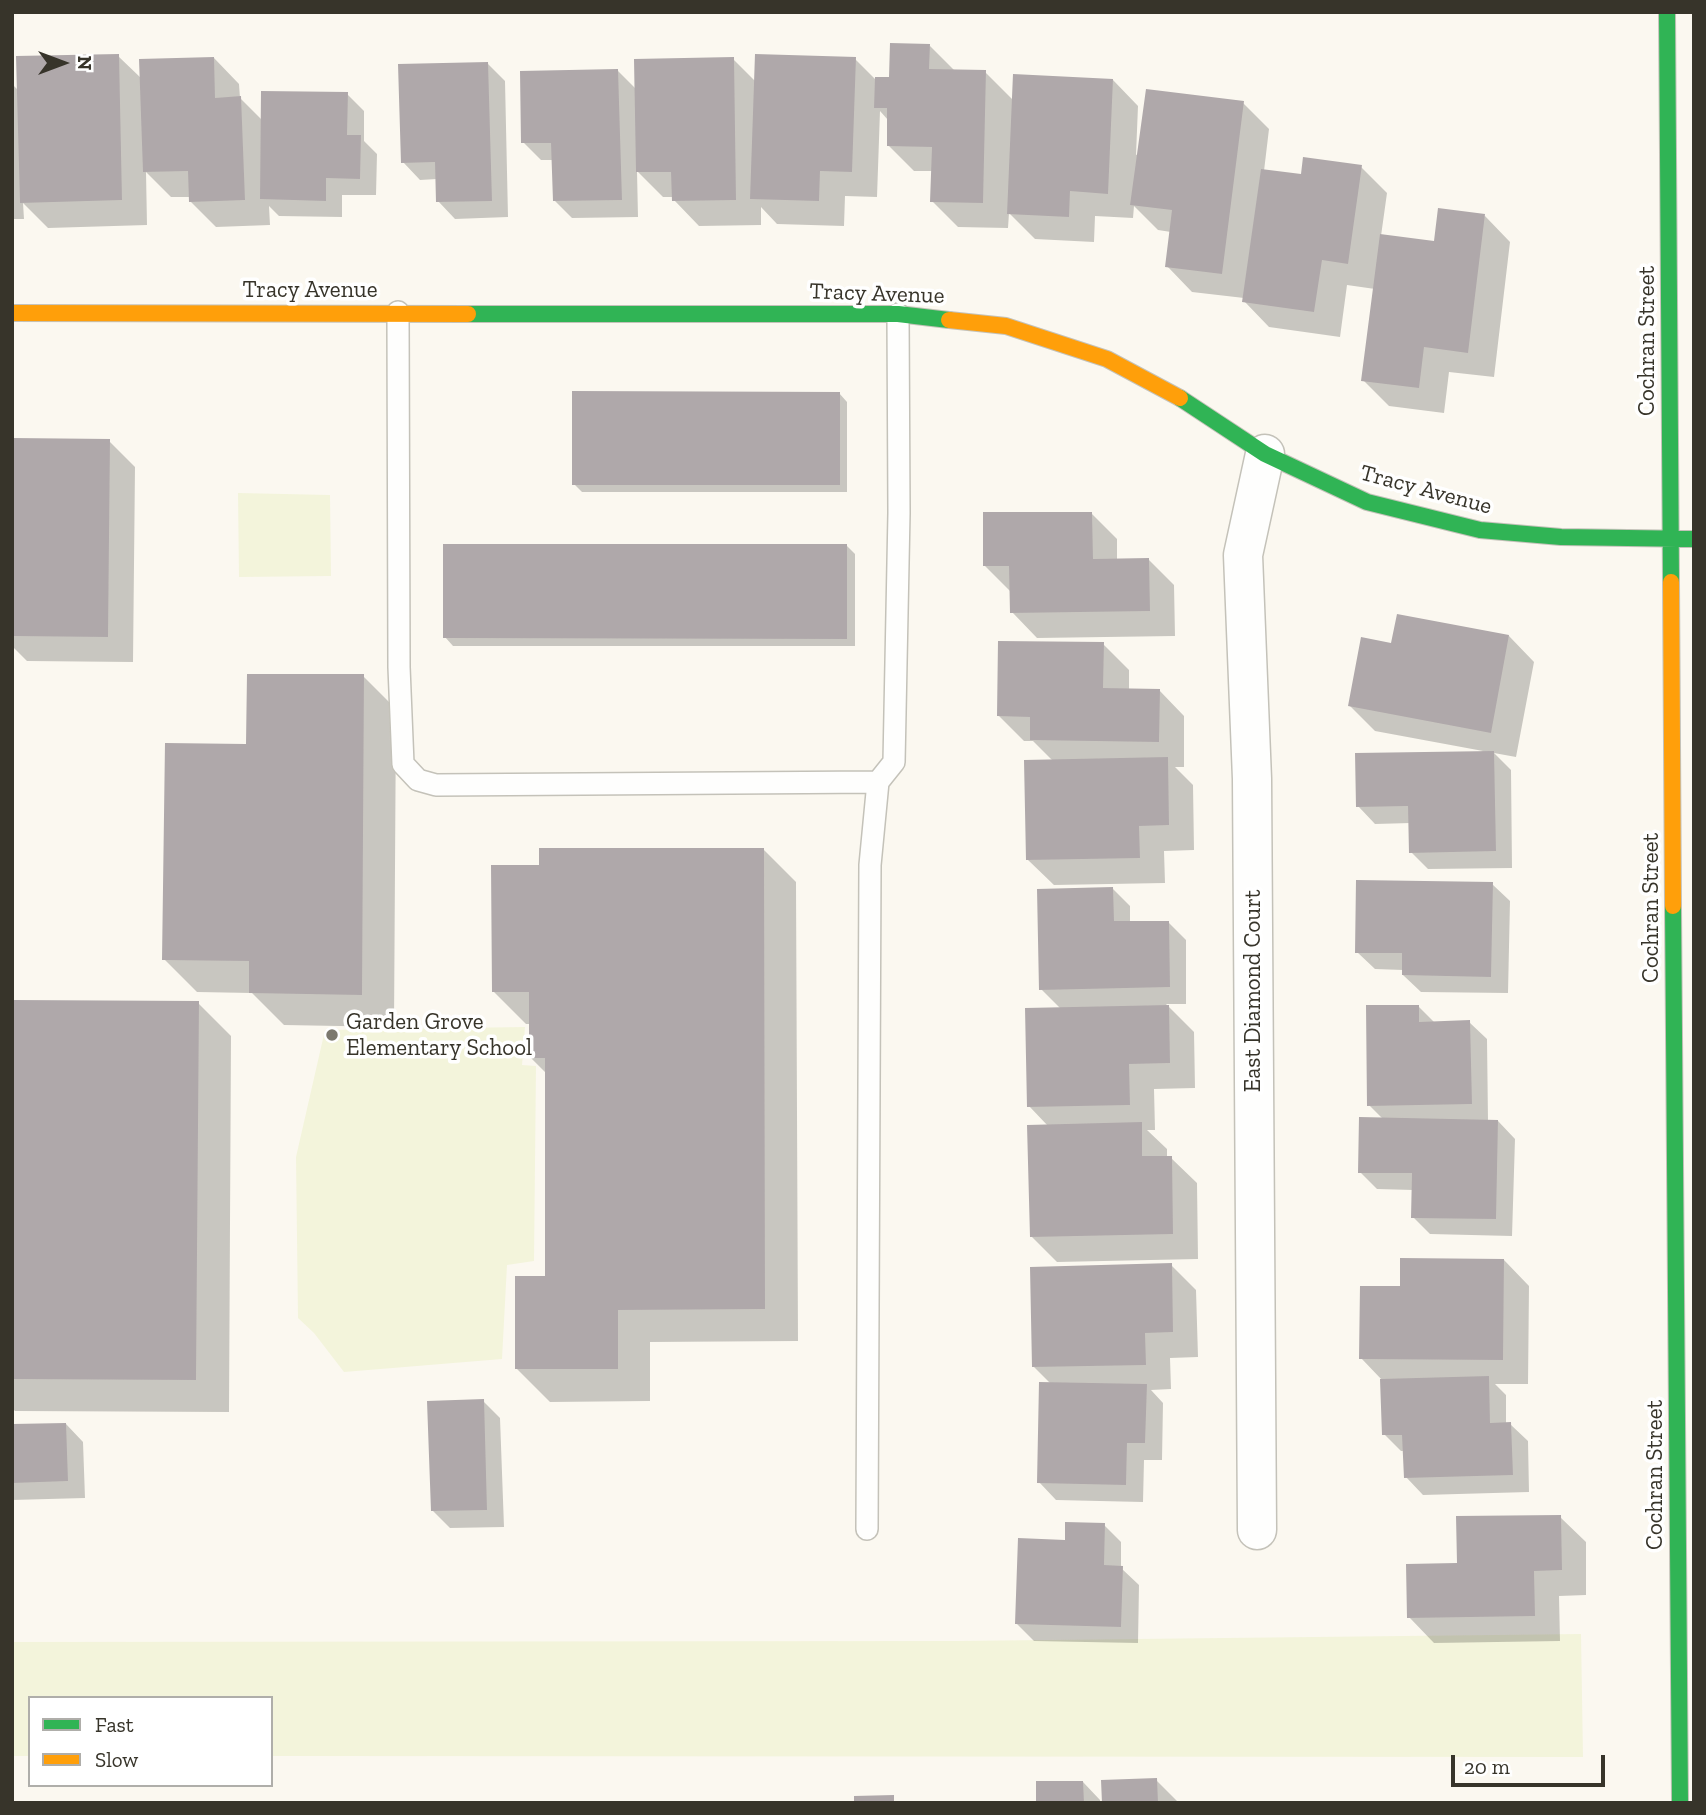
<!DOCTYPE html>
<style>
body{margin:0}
#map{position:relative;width:1706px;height:1815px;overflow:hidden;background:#fbf8f0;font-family:"Zilla Slab",serif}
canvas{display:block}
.frame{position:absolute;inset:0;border:14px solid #37342a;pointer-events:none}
.legend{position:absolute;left:28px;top:1696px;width:245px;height:91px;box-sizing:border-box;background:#fff;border:2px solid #afaeaa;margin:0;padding:9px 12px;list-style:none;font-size:21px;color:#37342a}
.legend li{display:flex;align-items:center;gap:14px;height:35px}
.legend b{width:35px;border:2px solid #afaeaa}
.north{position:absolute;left:28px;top:28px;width:70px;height:70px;-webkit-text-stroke:5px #fff;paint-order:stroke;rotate:90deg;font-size:19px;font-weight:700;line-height:28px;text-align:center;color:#37342a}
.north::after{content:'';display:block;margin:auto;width:24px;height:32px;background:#37342a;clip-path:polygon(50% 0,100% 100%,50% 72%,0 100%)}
.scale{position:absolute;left:1451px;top:1755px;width:154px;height:32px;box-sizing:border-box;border:4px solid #37342a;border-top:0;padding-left:9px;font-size:21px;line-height:24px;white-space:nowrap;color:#37342a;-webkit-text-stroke:5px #fff;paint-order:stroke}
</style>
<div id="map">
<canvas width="1706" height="1815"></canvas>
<div class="frame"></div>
<ul class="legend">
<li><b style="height:9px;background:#30b455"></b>Fast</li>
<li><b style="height:9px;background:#ff9f0a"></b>Slow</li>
</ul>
<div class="north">N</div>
<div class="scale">20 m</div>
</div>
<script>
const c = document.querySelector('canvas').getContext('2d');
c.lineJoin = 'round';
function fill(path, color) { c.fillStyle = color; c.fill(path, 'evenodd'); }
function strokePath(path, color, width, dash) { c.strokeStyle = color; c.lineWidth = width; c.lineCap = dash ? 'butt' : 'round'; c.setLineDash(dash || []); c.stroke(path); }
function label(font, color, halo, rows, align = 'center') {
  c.font = font + ' "Zilla Slab",serif'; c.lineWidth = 7; c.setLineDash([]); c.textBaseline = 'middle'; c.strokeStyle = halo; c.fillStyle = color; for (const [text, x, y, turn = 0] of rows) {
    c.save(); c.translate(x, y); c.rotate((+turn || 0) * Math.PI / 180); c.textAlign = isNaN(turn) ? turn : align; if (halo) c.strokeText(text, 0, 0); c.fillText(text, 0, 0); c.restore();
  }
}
fill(new Path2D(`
 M 238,493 L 330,495 L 331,576 L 239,577 Z
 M 525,1027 L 522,1065 L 536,1066 L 534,1261 L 507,1265 L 502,1359 L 344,1372 L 314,1333 L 298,1318 L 296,1157 L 325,1030 Z
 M 1581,1634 L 1583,1757 L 271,1756 L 271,1698 L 30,1698 L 30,1756 L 12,1756 L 12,1642 L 957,1641 Z`), '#f3f4db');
fill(new Path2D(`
 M 930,46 L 955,71 L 985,72 L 1014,101 L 1113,80 L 1138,106 L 1136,155 L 1243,103 L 1269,129 L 1264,171 L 1302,176 L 1361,167 L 1387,193 L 1381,236 L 1436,243 L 1485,216 L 1510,242 L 1494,377 L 1449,372 L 1444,413 L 1389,406 L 1363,380 L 1375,289 L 1347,285 L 1340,337 L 1269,327 L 1244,301 L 1244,298 L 1192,292 L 1167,266 L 1171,232 L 1158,230 L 1134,206 L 1133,218 L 1095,216 L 1094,242 L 1035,239 L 1009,213 L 1008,228 L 958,227 L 932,201 L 933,171 L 914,171 L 888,145 L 888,120 L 880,111 L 877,197 L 845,196 L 844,226 L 777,224 L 761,207 L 761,225 L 699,226 L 674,200 L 674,197 L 663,197 L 637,171 L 638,217 L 572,218 L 555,201 L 554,160 L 541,160 L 523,142 L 617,70 L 637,90 L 733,59 L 756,82 L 855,59 L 875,79 L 891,79 Z
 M 118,56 L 142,79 L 214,58 L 239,84 L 240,98 L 263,121 L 347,94 L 364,111 L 364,141 L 377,154 L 376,195 L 342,195 L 342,217 L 279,216 L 269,206 L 270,225 L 216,227 L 190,201 L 190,197 L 171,197 L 146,172 L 147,225 L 48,228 L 23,203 L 24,219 L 12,219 L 12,84 L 19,91 Z
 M 487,63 L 505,81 L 508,217 L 455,219 L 438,201 L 437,179 L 420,180 L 403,162 Z
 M 839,393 L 847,402 L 847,492 L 582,492 L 574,484 Z
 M 12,440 L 109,441 L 135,467 L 133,662 L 27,661 L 12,646 Z
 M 1091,513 L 1117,539 L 1117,560 L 1149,560 L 1174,585 L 1175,636 L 1037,638 L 1012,612 L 1010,591 L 984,565 Z
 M 847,546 L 855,554 L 855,646 L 453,646 L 445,637 Z
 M 1509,636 L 1534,662 L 1516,757 L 1494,753 L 1511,770 L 1512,868 L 1428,869 L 1411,852 L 1411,823 L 1375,824 L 1358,806 L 1483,751 L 1375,731 L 1350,706 L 1393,645 Z
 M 1103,644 L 1129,670 L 1129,690 L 1159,690 L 1184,716 L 1184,767 L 1175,767 L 1193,785 L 1194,850 L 1164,851 L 1165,883 L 1054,885 L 1028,860 L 1053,761 L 1033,741 L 1024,741 L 999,716 Z
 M 12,676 L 13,677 L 12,808 Z
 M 363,676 L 396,709 L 394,1027 L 284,1025 L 252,993 L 197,992 L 164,959 L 248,746 Z
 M 763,849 L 796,882 L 798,1341 L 650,1342 L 650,1401 L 550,1402 L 517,1369 L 547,1278 L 546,1073 L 531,1058 L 531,1024 L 526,1024 L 493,991 L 540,866 Z
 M 1492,884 L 1510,901 L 1508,993 L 1421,992 L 1403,975 L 1403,970 L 1375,969 L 1357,952 Z
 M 1113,889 L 1130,906 L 1130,923 L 1168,922 L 1186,940 L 1186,1004 L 1166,1004 L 1194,1032 L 1195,1088 L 1154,1089 L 1155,1130 L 1147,1130 L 1167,1149 L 1167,1158 L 1171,1158 L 1197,1183 L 1198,1259 L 1057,1262 L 1031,1236 L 1048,1126 L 1029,1106 L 1061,1009 L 1041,989 Z
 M 12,1002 L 198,1003 L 231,1036 L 229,1412 L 15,1411 L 12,1408 Z
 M 1418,1006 L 1435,1023 L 1469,1022 L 1487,1039 L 1488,1121 L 1498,1121 L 1515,1139 L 1512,1236 L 1430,1234 L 1413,1217 L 1413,1190 L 1377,1189 L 1360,1172 L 1383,1119 L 1369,1105 Z
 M 1504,1260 L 1529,1286 L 1528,1384 L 1495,1384 L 1506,1395 L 1506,1424 L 1510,1424 L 1528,1441 L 1529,1492 L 1423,1495 L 1406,1477 L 1405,1451 L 1401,1451 L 1384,1434 L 1382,1380 L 1361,1358 L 1402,1287 Z
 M 1171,1265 L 1196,1290 L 1198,1357 L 1170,1358 L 1171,1389 L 1151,1390 L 1163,1403 L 1162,1460 L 1144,1460 L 1143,1502 L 1056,1500 L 1039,1482 L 1051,1384 L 1034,1367 Z
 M 483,1401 L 500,1418 L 504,1527 L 450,1528 L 433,1511 Z
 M 66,1424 L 83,1442 L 85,1498 L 12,1500 L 12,1426 Z
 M 1560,1517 L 1586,1542 L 1586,1595 L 1559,1596 L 1560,1641 L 1434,1643 L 1409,1617 L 1459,1565 Z
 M 1104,1525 L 1121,1542 L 1121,1568 L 1139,1585 L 1138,1643 L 1034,1641 L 1017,1624 L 1066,1542 Z
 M 1156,1780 L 1179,1803 L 1104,1803 Z
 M 1083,1782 L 1100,1800 L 1100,1803 L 1038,1803 Z`), '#0003');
fill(new Path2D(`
 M 890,43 L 930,44 L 929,69 L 986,70 L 983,203 L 930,202 L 932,147 L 887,146 L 887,108 L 874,108 L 875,77 L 889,77 Z
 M 119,54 L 122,200 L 20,203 L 16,56 Z
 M 755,54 L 856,57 L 852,172 L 820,171 L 819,201 L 750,199 Z
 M 214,57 L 215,98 L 241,96 L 245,200 L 189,202 L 188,171 L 143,172 L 139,59 Z
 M 734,57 L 736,200 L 672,201 L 671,172 L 636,172 L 634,59 Z
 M 488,62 L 492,201 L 436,202 L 435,162 L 401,163 L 398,64 Z
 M 618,69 L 622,200 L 553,201 L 551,143 L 521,143 L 520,71 Z
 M 1013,74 L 1113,79 L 1108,194 L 1070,191 L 1069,217 L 1007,214 Z
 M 1146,89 L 1244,101 L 1222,274 L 1165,267 L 1172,210 L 1130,205 Z
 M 261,91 L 348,92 L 347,135 L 361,135 L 360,179 L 326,178 L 326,201 L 260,199 Z
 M 1303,157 L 1362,165 L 1348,264 L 1322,260 L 1314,312 L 1242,302 L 1261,169 L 1301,174 Z
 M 1438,208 L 1485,214 L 1468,353 L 1424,347 L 1419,388 L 1361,381 L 1380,234 L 1434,241 Z
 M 572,391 L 840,392 L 840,485 L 572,485 Z
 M 12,438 L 110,439 L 108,637 L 12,636 Z
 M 983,512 L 1092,512 L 1093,559 L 1149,558 L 1150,611 L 1010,613 L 1009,566 L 983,566 Z
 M 443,544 L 847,544 L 847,639 L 443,638 Z
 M 1397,614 L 1509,635 L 1491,733 L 1348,706 L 1361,637 L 1391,643 Z
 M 998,641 L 1104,642 L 1103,688 L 1160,689 L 1159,742 L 1030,740 L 1030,717 L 997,716 Z
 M 247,674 L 364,674 L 362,995 L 249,993 L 249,961 L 162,960 L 165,743 L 246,744 Z
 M 1494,751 L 1496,851 L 1409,853 L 1408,806 L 1356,807 L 1355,753 Z
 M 1168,757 L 1169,825 L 1139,826 L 1140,858 L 1026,860 L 1024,760 Z
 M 539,848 L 764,848 L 765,1309 L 618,1310 L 618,1369 L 515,1369 L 515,1276 L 545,1276 L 545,1058 L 529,1058 L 529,992 L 492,992 L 491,865 L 539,865 Z
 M 1356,880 L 1493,882 L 1491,977 L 1402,975 L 1402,953 L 1355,953 Z
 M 1113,887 L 1114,921 L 1169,921 L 1170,987 L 1039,990 L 1037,889 Z
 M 12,1000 L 199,1001 L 196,1380 L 12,1379 Z
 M 1169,1005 L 1170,1063 L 1129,1064 L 1130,1105 L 1027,1107 L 1025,1008 Z
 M 1366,1005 L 1419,1005 L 1419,1022 L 1470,1020 L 1472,1104 L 1367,1106 Z
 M 1359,1117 L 1498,1120 L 1496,1219 L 1411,1218 L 1412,1173 L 1358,1173 Z
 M 1142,1122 L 1142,1156 L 1172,1156 L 1173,1234 L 1030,1237 L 1027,1125 Z
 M 1400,1258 L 1504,1259 L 1503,1360 L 1359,1359 L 1360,1286 L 1400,1286 Z
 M 1172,1263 L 1173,1332 L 1145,1333 L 1146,1365 L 1032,1367 L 1030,1267 Z
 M 1489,1376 L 1490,1423 L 1511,1422 L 1513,1475 L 1404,1478 L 1402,1435 L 1382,1435 L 1380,1379 Z
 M 1039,1382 L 1147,1384 L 1145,1443 L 1127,1443 L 1126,1485 L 1037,1483 Z
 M 484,1399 L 487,1510 L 431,1511 L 427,1401 Z
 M 66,1423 L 68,1481 L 12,1483 L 12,1424 Z
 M 1561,1515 L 1562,1570 L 1534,1571 L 1535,1616 L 1407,1618 L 1406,1564 L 1457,1563 L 1456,1516 Z
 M 1065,1522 L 1105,1523 L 1104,1565 L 1123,1566 L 1121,1627 L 1015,1624 L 1018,1538 L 1065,1540 Z
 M 1157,1778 L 1158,1803 L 1102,1803 L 1101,1780 Z
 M 1036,1781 L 1083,1781 L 1084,1803 L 1036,1803 Z
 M 894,1795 L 894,1803 L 854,1803 L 854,1796 Z`), '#afa8aa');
const lane = new Path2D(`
 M 398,312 L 399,667 L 403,764 L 418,780 L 436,785 L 878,782 L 894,762 L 899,513 L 898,314
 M 867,1529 L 870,865 L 878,782`);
const street = new Path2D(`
 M 1257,1530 L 1252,779 L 1243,555 L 1265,454`);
const fast = new Path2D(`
 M 1667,12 L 1671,582
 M 468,314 L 898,314 L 949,320
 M 1180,398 L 1265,454 L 1367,502 L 1480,530 L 1561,537 L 1694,539
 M 1673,906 L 1680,1803`);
const slow = new Path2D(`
 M 12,313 L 468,314
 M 949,320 L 1006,326 L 1107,359 L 1180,398
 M 1671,582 L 1673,906`);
strokePath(lane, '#c4c2b9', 24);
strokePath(street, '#c4c2b9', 41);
strokePath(fast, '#c4c2b9', 18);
strokePath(slow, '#c4c2b9', 18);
strokePath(lane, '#fefefd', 21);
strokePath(street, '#fefefd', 38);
strokePath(fast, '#30b455', 16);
strokePath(slow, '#ff9f0a', 16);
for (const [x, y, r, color] of [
 [332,1035,7,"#7c796f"]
]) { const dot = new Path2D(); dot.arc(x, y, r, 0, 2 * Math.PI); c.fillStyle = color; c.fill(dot); strokePath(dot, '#fff', 2.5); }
label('23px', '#37342a', '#fff', [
 ["Tracy Avenue",310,290],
 ["Tracy Avenue",877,294,2],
 ["Cochran Street",1647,341,-90],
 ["Tracy Avenue",1426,490,15],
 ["Cochran Street",1651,908,-90],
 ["East Diamond Court",1253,991,-90],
 ["Cochran Street",1655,1475,-90]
]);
label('23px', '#37342a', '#fff', [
 ["Garden Grove",346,1022],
 ["Elementary School",346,1048]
], 'left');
</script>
